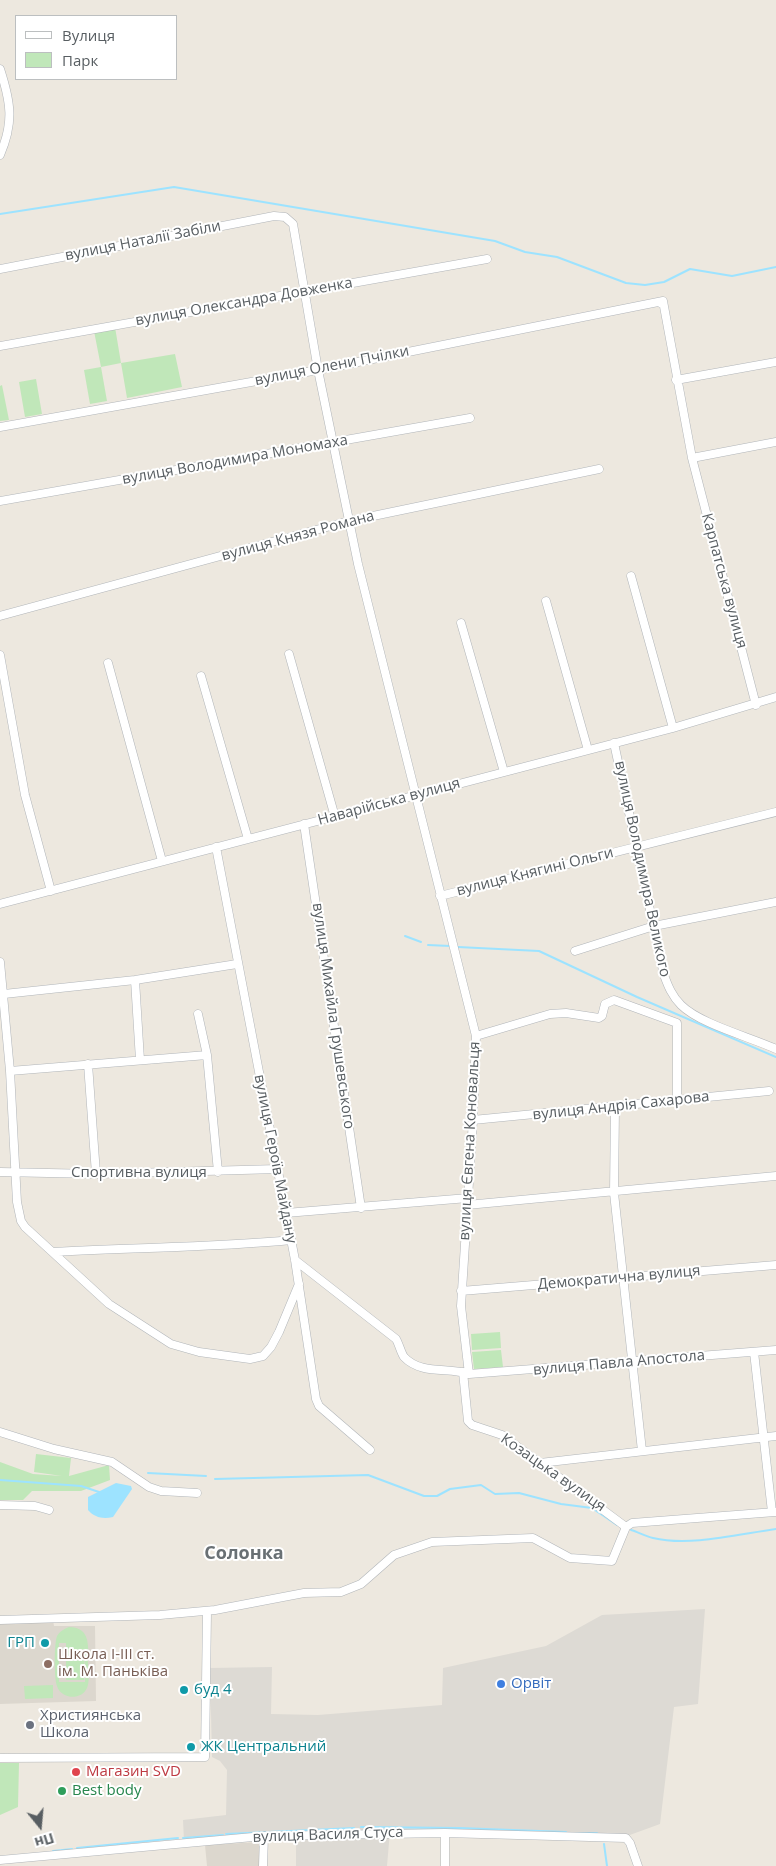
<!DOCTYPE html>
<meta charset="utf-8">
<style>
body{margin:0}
#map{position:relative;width:776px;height:1866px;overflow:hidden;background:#ede8df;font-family:"Open Sans",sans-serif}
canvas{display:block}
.legend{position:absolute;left:15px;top:15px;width:162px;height:65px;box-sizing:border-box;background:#fff;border:1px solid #bcbfc0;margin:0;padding:6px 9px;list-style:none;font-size:15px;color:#585e62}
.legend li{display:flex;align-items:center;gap:10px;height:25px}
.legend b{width:25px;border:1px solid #bcbfc0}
.north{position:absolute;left:15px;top:1801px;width:50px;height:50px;-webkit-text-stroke:4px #fff;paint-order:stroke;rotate:163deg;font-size:14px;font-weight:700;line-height:20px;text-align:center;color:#585e62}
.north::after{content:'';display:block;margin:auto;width:18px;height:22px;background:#585e62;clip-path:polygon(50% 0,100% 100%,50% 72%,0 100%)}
</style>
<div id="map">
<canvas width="776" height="1866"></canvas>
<ul class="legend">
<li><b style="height:6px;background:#fff"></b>Вулиця</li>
<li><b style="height:14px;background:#c0e7b9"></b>Парк</li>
</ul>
<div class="north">Пн</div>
</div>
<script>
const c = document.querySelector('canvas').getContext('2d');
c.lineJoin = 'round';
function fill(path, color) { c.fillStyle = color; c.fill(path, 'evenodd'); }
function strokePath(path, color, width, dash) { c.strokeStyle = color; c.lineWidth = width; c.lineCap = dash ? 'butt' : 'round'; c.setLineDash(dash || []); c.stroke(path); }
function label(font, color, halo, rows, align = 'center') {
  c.font = font + ' "Open Sans",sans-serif'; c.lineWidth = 4; c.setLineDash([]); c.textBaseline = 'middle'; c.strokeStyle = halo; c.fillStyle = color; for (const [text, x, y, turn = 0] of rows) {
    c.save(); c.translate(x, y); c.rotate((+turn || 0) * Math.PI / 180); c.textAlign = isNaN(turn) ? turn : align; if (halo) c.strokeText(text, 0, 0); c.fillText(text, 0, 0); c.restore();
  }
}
fill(new Path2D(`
 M 705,1609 L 698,1704 L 674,1707 L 660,1824 L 627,1836 L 390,1831 L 387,1866 L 296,1866 L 296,1832 L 184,1841 L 183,1820 L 226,1815 L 227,1770 L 220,1761 L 212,1757 L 210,1668 L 272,1667 L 271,1714 L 318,1715 L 442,1705 L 443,1668 L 546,1646 L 602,1615 Z`), '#dddad4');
fill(new Path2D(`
 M 53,1620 L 54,1626 L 95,1626 L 96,1701 L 0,1704 L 0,1623 Z
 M 261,1842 L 261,1866 L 207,1866 L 205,1845 Z`), '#dcd7ce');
fill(new Path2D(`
 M 115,327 L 121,363 L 175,354 L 182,387 L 127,398 L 121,363 L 101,367 L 107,401 L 90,404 L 84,370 L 101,367 L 94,331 Z
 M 36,379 L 42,414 L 25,417 L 19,382 Z
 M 2,385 L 9,420 L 0,421 L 0,386 Z
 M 500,1332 L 501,1348 L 472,1350 L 471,1334 Z
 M 501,1350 L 503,1367 L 474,1369 L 472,1352 Z
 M 36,1454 L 71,1458 L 69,1476 L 109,1465 L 110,1480 L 81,1491 L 32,1491 L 23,1500 L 0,1500 L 0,1462 L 33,1474 L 62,1476 L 34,1472 Z
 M 69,1627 C 92,1627 88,1649 88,1665 C 88,1672 90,1681 87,1688 C 81,1701 61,1699 57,1686 C 54,1678 54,1644 57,1636 C 60,1631 64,1629 69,1627 ZM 59,1643 L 66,1643 L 66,1680 L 84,1680 L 85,1643 L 85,1682 L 59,1682 Z
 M 53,1685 L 53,1698 L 25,1699 L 24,1686 Z
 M 0,1763 L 19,1763 L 18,1807 L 0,1815 Z`), '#c0e7b9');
fill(new Path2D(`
 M 116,1483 L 131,1486 L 132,1489 L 113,1517 C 103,1519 95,1518 88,1510 L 88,1497 Z`), '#9de3ff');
strokePath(new Path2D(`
 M 0,214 L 174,187 L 495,241 L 525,252 L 557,257 L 626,283 L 645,285 L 664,282 L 690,269 L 732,276 L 776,267
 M 405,936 L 421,942
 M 428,945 L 450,946
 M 458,947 L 539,951 L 637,997 L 776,1057
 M 148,1473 L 206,1476
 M 215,1479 L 368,1475 L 424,1496 L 437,1496 L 450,1489 L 481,1485 L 495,1494 L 519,1493 L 561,1504 L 592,1508 L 617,1525
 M 0,1480 L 81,1486 L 99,1492
 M 631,1530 C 638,1532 645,1536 653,1538 C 690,1547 739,1534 776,1529
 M 361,1827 L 459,1828 L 566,1832
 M 576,1833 L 597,1833
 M 226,1834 L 354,1828
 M 183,1838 L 223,1835
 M 604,1844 L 607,1866
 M 77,1848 L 178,1838
 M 53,1851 L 72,1849`), '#9de3ff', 2);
const minor = new Path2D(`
 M 0,69 C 11,103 14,122 0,155
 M 0,269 L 274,216 L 285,217 L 293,224 L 318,370 L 358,564 L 476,1036 L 473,1120 L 461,1306 L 469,1374
 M 662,304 L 663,301 L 692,458 L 756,705
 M 0,346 L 487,259
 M 676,380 L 776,362
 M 0,427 L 318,370 L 663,301
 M 692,458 L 776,442
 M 0,501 L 470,418
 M 631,576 L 673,728
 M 546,601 L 588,750
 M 0,616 L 349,521 L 599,469
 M 461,623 L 504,772
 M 289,654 L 335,817
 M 0,655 L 25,795 L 51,891
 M 108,663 L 162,861
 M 201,676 L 248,839
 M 614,743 L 664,975 C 668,986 672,996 681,1005 C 700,1024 750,1037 776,1049
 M 304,824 L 361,1208
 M 216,847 L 295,1260 L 316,1399 L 319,1406 L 370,1450
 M 440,896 L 776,812
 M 0,904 L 673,728 L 776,697
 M 575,951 L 654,926 L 776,902
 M 0,962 L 10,1071 L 17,1202 L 21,1221 L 25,1227 L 109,1304 L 171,1344 L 199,1352 L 250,1359 L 263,1356 L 271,1347 L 279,1332 L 299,1284
 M 135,980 L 140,1060
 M 4,994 L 135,980 L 237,964
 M 198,1014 L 207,1055 L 218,1172
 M 476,1036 L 550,1014 L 566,1013 L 599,1018 L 602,1016 L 605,1004 L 614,1000 L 677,1023 L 677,1100
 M 88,1064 L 96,1174
 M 10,1071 L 207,1055
 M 615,1107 L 614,1193 L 642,1451
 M 473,1120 L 769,1091
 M 0,1172 L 96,1174 L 278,1169
 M 467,1205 L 776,1176
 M 286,1213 L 468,1198
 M 54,1252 C 133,1247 212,1248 291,1240
 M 295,1260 L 396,1339 C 399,1344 401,1353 404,1357 C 421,1375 448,1367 469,1374 L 776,1350
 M 461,1291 L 776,1265
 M 754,1352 L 772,1512
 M 463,1372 L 468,1421 L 472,1425 L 502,1435 L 626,1527
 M 0,1432 L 54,1449 L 112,1462 L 149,1487 L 161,1491 L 197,1493
 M 540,1463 L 776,1436
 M 0,1505 L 35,1506 L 49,1510
 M 626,1527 L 632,1523 L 775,1512
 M 0,1620 L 160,1615 L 215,1610 L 304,1593 L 341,1592 L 361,1584 L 394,1555 L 432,1542 L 533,1538 L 570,1558 L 612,1561 L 626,1527
 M 0,1758 L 205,1757 L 207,1612
 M 0,1860 L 264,1836 L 445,1833 L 626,1838 L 630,1843 L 638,1866
 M 263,1866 L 264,1836
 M 445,1866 L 445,1833`);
strokePath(minor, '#b1b5b9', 9);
strokePath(minor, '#fff', 8);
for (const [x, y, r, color] of [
 [45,1643,5,"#0f9aa8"],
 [48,1664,5,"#8d6e63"],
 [501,1684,5,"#3f7fe0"],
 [184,1690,5,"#0f9aa8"],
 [30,1725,5,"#6b7280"],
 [191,1747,5,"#0f9aa8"],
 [76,1772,5,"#e0444e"],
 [62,1791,5,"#2e9e5b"]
]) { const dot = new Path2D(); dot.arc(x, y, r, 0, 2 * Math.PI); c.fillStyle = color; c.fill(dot); strokePath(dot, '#fff', 2); }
label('15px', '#585e62', '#fff', [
 ["вулиця Наталії Забіли",143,241,-11],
 ["вулиця Олександра Довженка",244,302,-10],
 ["вулиця Олени Пчілки",332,366,-11],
 ["вулиця Володимира Мономаха",235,460,-10],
 ["вулиця Князя Романа",298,536,-15],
 ["Карпатська вулиця",724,581,75],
 ["Наварійська вулиця",389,802,-15],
 ["вулиця Володимира Великого",642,869,78],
 ["вулиця Княгині Ольги",535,872,-14],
 ["вулиця Михайла Грушевського",333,1016,82],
 ["вулиця Андрія Сахарова",621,1106,-6],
 ["вулиця Євгена Коновальця",470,1141,-87],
 ["вулиця Героїв Майдану",275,1159,79],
 ["Спортивна вулиця",139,1173],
 ["Демократична вулиця",619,1278,-5],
 ["вулиця Павла Апостола",619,1363,-5],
 ["Козацька вулиця",553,1473,35],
 ["вулиця Василя Стуса",328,1835,-2]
]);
label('15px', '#0d838f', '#fff', [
 ["ГРП",35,1643,"right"],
 ["буд 4",194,1690],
 ["ЖК Центральний",201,1747]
], 'left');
label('15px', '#785e54', '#fff', [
 ["Школа І-ІІІ ст.",58,1655],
 ["ім. М. Паньківа",58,1672]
], 'left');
label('15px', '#366cbe', '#fff', [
 ["Орвіт",511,1684]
], 'left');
label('15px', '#5b616d', '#fff', [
 ["Християнська",40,1716],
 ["Школа",40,1733]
], 'left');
label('15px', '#be3a42', '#fff', [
 ["Магазин SVD",86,1772]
], 'left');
label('15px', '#27864d', '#fff', [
 ["Best body",72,1791]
], 'left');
label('bold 18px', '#697074', '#fff', [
 ["Солонка",244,1554]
]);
</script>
